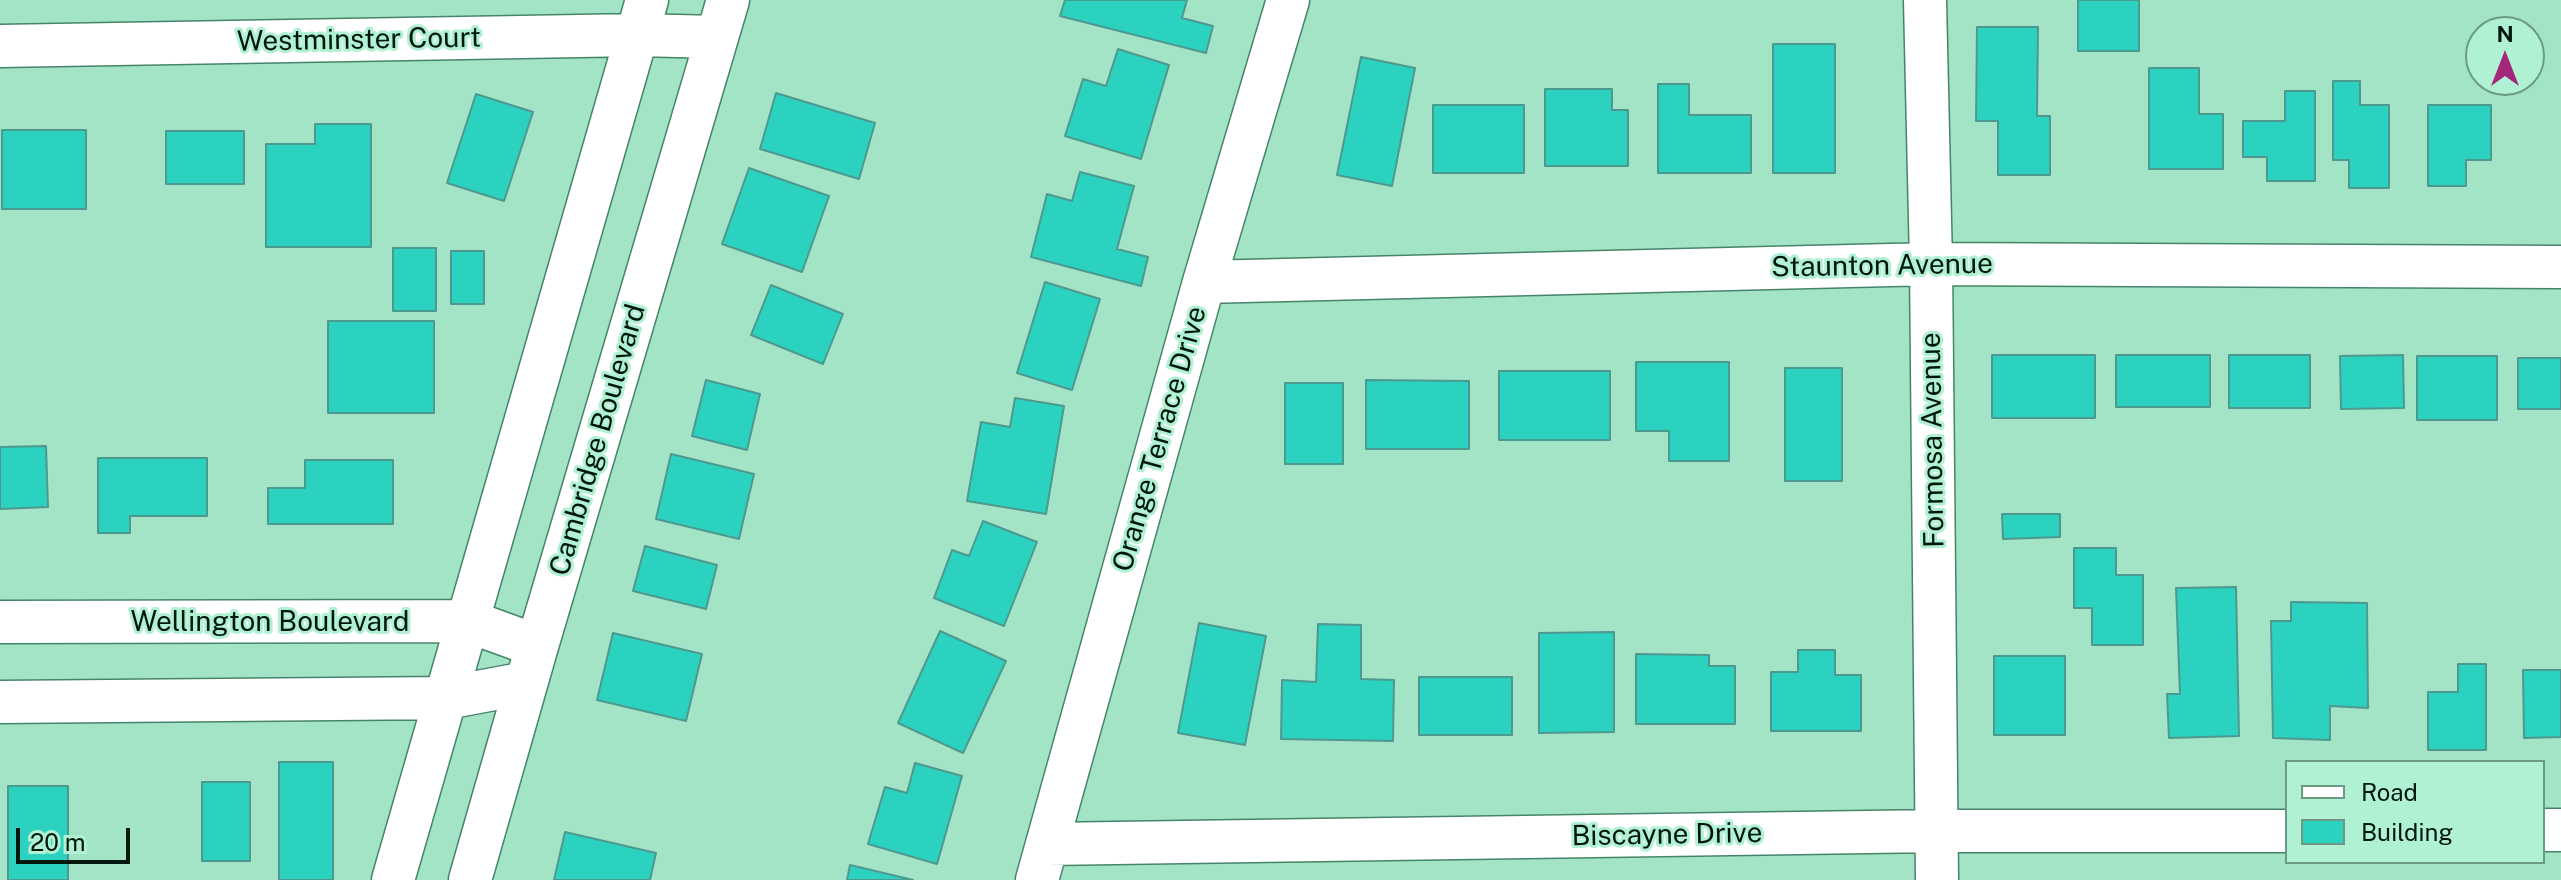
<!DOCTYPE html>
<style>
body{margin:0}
#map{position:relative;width:2561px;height:880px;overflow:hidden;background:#a4e4c6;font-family:"Public Sans",sans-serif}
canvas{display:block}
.legend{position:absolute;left:2285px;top:760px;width:260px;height:104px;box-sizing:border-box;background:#b1f1d3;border:2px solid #6a9a84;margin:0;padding:10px 14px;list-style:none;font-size:24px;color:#00170d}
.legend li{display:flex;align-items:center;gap:16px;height:40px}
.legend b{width:40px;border:2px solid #6a9a84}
.north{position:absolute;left:2465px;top:16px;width:80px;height:80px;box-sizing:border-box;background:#b1f1d3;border:2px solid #6a9a84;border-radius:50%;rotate:0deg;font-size:22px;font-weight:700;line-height:32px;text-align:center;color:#00170d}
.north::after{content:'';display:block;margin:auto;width:28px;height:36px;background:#a3277b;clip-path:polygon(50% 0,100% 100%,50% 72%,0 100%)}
.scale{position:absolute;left:16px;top:828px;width:114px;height:36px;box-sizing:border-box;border:4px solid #00170d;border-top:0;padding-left:10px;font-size:24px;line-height:28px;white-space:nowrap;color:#00170d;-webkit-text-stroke:6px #b1f1d3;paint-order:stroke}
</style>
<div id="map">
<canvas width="2561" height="880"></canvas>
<ul class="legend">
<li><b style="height:10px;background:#fff"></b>Road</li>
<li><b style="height:22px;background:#2bd2c0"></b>Building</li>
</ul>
<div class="north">N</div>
<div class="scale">20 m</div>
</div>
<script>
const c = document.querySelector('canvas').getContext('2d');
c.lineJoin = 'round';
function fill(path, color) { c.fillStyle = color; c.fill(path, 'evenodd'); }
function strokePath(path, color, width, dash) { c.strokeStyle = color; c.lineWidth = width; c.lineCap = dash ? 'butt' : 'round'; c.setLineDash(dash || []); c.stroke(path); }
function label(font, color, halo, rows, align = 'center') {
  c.font = font + ' "Public Sans",sans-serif'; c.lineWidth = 6; c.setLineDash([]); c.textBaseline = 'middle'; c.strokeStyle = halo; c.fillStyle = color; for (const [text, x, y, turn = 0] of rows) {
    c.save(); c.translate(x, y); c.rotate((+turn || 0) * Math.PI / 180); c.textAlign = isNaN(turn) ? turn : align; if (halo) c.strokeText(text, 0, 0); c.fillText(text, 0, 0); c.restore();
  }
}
const building = new Path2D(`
 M 1065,0 L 1187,0 L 1182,18 L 1213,26 L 1206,53 L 1060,16 Z
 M 2078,0 L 2139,0 L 2139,51 L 2078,51 Z
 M 1977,27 L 2038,27 L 2037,116 L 2050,116 L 2050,175 L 1998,175 L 1998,121 L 1976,121 Z
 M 1773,44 L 1835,44 L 1835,173 L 1773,173 Z
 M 1118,49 L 1169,65 L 1141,159 L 1065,136 L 1083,79 L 1106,86 Z
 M 1361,57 L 1415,68 L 1392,186 L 1337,175 Z
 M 2149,68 L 2199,68 L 2199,114 L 2223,114 L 2223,169 L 2149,169 Z
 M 2333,81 L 2360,81 L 2360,105 L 2389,105 L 2389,188 L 2349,188 L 2349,160 L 2333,160 Z
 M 1658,84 L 1689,84 L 1689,115 L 1751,115 L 1751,173 L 1658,173 Z
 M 1545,89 L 1612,89 L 1612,110 L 1628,110 L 1628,166 L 1545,166 Z
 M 2285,91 L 2315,91 L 2315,181 L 2267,181 L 2267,157 L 2243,157 L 2243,121 L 2285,121 Z
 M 776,93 L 875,123 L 859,179 L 760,149 Z
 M 476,94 L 533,112 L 504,201 L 447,183 Z
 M 1433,105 L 1524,105 L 1524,173 L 1433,173 Z
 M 2428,105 L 2491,105 L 2491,160 L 2466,160 L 2466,186 L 2428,186 Z
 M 315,124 L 371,124 L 371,247 L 266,247 L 266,144 L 315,144 Z
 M 2,130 L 86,130 L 86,209 L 2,209 Z
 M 166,131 L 244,131 L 244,184 L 166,184 Z
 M 749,168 L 829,196 L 802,272 L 722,244 Z
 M 1080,172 L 1134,186 L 1117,249 L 1148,257 L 1141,286 L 1031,257 L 1047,194 L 1072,201 Z
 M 393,248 L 436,248 L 436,311 L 393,311 Z
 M 451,251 L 484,251 L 484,304 L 451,304 Z
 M 1045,282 L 1100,299 L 1072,390 L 1017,373 Z
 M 771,285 L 843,314 L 823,364 L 751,335 Z
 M 328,321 L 434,321 L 434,413 L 328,413 Z
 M 1992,355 L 2095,355 L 2095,418 L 1992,418 Z
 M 2116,355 L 2210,355 L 2210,407 L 2116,407 Z
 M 2229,355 L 2310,355 L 2310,408 L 2229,408 Z
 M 2403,355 L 2404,408 L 2341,409 L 2340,356 Z
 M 2417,356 L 2497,356 L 2497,420 L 2417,420 Z
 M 2518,358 L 2561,358 L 2561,409 L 2518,409 Z
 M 1636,362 L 1729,362 L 1729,461 L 1669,461 L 1669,431 L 1636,431 Z
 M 1785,368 L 1842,368 L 1842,481 L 1785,481 Z
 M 1499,371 L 1610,371 L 1610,440 L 1499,440 Z
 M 706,380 L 760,394 L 747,450 L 692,436 Z
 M 1366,380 L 1469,381 L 1469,449 L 1366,449 Z
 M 1285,383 L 1343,383 L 1343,464 L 1285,464 Z
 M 1015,398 L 1064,406 L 1046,514 L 967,501 L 981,422 L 1010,427 Z
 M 46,446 L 48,507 L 0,509 L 0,447 Z
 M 671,454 L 754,474 L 739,539 L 656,519 Z
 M 98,458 L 207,458 L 207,516 L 130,516 L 130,533 L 98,533 Z
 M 305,460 L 393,460 L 393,524 L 268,524 L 268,488 L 305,488 Z
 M 2002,514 L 2060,514 L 2060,537 L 2003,539 Z
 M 983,521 L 1037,542 L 1004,626 L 934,598 L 952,550 L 969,556 Z
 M 645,546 L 717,565 L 706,609 L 633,591 Z
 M 2074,548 L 2116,548 L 2116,575 L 2143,575 L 2143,645 L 2092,645 L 2092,608 L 2074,608 Z
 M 2236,587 L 2239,736 L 2169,738 L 2167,694 L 2180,694 L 2176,588 Z
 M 2291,602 L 2367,603 L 2368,708 L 2330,706 L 2330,740 L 2273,738 L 2271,621 L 2291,621 Z
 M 1199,623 L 1266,636 L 1245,745 L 1178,733 Z
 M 1318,624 L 1361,625 L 1361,679 L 1394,680 L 1393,741 L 1281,739 L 1282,680 L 1316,682 Z
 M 940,631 L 1006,661 L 963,753 L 898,723 Z
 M 1614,632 L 1614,732 L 1539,733 L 1539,633 Z
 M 613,633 L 702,654 L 686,721 L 597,700 Z
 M 1798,650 L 1835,650 L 1835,675 L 1861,675 L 1861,731 L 1771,731 L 1771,672 L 1798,672 Z
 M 1636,654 L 1709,655 L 1709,666 L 1735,666 L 1735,724 L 1636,724 Z
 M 1994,656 L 2065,656 L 2065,735 L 1994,735 Z
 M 2458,664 L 2486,664 L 2486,750 L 2428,750 L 2428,692 L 2458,692 Z
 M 2523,670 L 2561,670 L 2561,737 L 2524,738 Z
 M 1419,677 L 1512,677 L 1512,735 L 1419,735 Z
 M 279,762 L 333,762 L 333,880 L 279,880 Z
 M 915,763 L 962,776 L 937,864 L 868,844 L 885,787 L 907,793 Z
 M 202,782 L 250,782 L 250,861 L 202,861 Z
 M 8,786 L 68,786 L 68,880 L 8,880 Z
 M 565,832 L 656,853 L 650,880 L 554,880 Z
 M 850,865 L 913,880 L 847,880 Z`);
fill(building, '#2bd2c0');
strokePath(building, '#4e998f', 2);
const minor = new Path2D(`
 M 1925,0 L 1931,264 L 1937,880
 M 0,46 L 637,35 L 717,37
 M 1204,282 L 1931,264 L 2561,267
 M 0,622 L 468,621 L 537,646
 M 0,702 L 446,698 L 526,683
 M 2543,830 L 2561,830
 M 1047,844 L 1936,831 L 2287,831
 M 393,880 L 647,0
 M 470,880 L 537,646 L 728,0
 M 1037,880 L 1204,282 L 1288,0`);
strokePath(minor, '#468469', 45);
strokePath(minor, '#fff', 42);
label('28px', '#00170d', '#b1f1d3', [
 ["Westminster Court",359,40,-1],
 ["Staunton Avenue",1882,266,-1],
 ["Orange Terrace Drive",1160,439,-74],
 ["Cambridge Boulevard",598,440,-74],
 ["Formosa Avenue",1933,440,-91],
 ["Wellington Boulevard",270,622],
 ["Biscayne Drive",1667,835,-1]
]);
</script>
